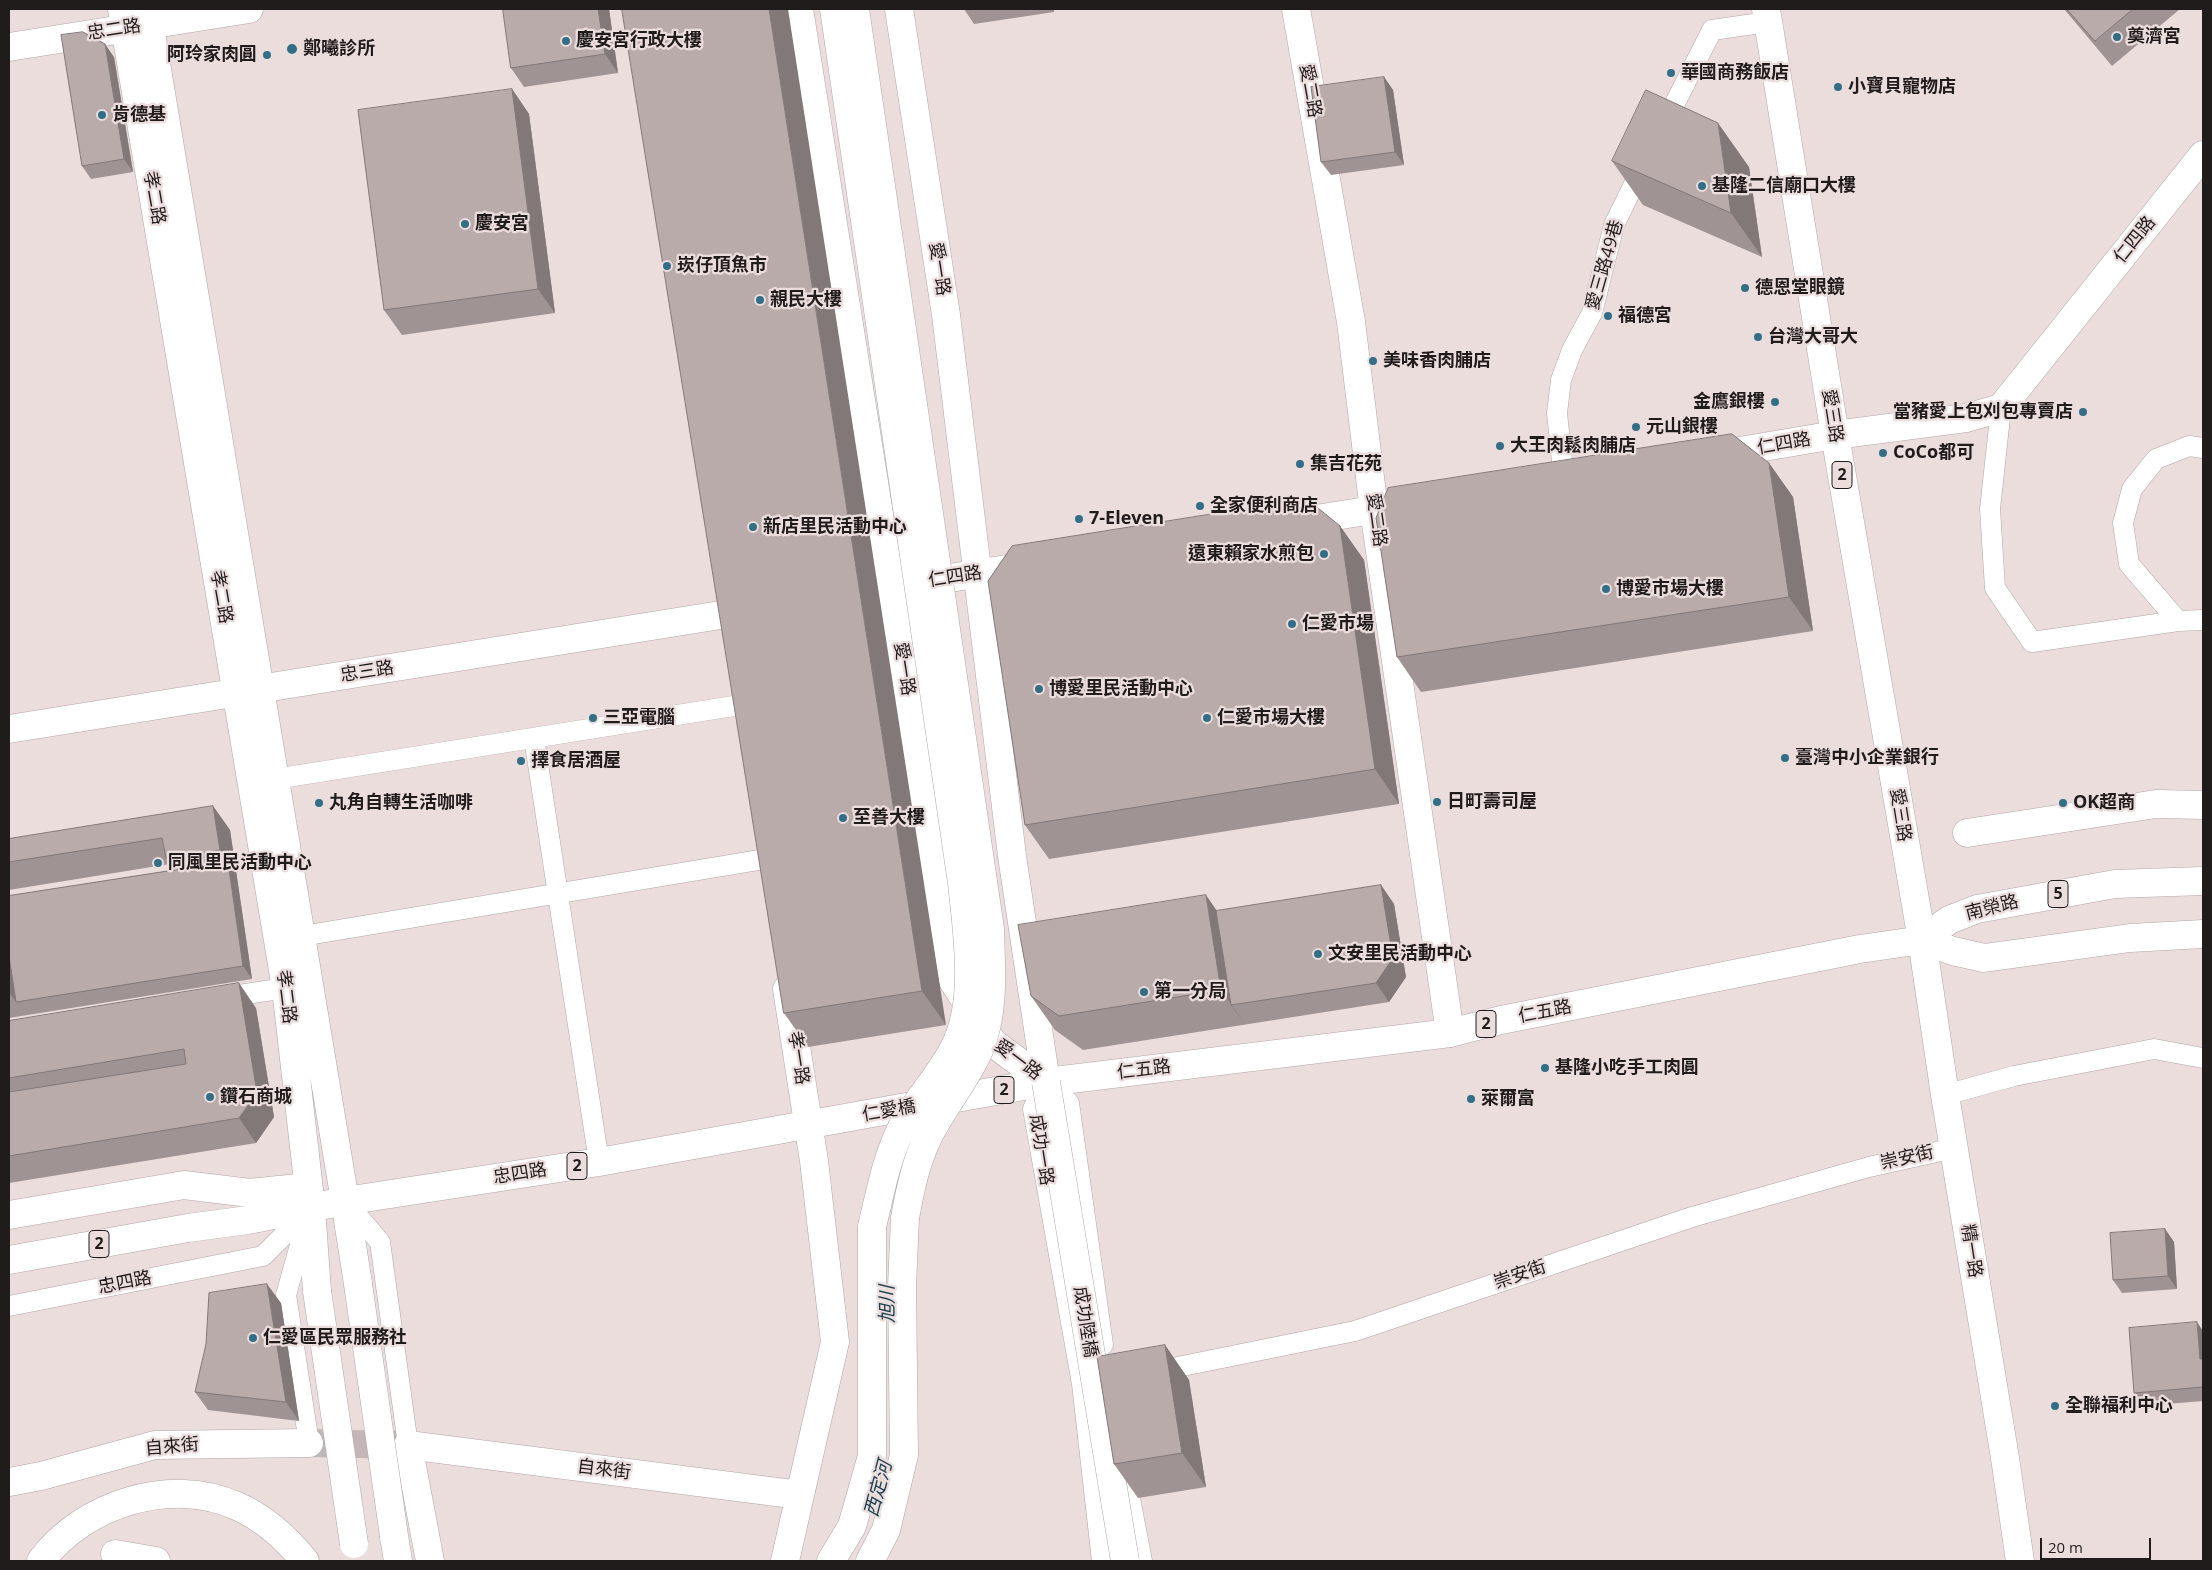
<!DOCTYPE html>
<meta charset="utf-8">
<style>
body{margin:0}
#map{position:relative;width:2212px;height:1570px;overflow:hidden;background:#ecdddd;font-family:"Open Sans",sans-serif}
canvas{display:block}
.frame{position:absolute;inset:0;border:10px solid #211c1c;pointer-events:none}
.scale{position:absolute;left:2040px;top:1538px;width:111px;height:22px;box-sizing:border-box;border:2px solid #211c1c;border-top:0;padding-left:6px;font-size:15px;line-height:18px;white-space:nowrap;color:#211c1c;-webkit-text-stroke:4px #ecdddd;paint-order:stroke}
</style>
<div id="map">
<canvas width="2212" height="1570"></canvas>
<div class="frame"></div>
<div class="scale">20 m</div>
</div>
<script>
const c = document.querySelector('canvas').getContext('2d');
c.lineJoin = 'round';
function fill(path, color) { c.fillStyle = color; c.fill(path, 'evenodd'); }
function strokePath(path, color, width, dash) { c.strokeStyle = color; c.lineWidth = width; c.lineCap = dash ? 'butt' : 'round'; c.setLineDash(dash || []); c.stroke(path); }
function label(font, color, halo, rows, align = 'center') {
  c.font = font + ' "Open Sans","Noto Sans TC",sans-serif'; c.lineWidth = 4.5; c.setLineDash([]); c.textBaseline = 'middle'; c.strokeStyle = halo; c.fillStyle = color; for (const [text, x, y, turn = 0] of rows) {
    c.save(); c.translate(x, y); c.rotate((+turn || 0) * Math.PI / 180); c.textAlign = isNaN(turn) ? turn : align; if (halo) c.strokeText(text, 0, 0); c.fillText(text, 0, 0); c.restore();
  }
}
fill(new Path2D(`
 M 946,1025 L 947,1028 L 915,1060 L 934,1182 L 849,1196 L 829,1074 L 809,1052 L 808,1047 Z`), '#ecdddd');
strokePath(new Path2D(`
 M 309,1443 L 405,1445`), '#c3b6b6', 28, [28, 14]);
const lane = new Path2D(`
 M 1663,127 L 1712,30 L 1768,22
 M 2001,408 L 1990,509 L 1995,588 L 2032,642 L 2178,621 L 2203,620
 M 1564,481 L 1557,413 L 1561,380 L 1572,350 L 1592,313 L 1614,225 L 1644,164
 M 2178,621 L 2129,564 L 2123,523 L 2132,489 L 2156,459 L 2189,446 L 2203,448
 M 534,738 L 599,1162
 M 275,779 L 740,705
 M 302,936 L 765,859
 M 219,998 L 286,988
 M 1945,1095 L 2014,1076 L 2154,1049 L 2203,1058
 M 345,1201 L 380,1242 L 408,1445
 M 307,1220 L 286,1295 L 309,1443
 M 9,1306 L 263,1256 L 311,1208
 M 1153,1372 L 1355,1331 L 1692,1217 L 1869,1167 L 1954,1148
 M 1122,1457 L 1142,1561
 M 1102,1561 L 1082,1384 L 1033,1109 L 1046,1082 L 1069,1103 L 1103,1345`);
const street = new Path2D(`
 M 799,9 L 953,981 L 993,1043 L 1046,1082
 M 899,9 L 946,315 L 1012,856 L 1046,1082
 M 1296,9 L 1351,322 L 1374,510 L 1450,1033
 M 9,47 L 249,9
 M 1716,455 L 1835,435 L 1966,418 L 2001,408 L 2203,155
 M 1291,523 L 1417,503
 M 842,595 L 1032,565
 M 9,729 L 758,609
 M 1967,833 L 2156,804 L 2203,805
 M 1922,940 L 1945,1095 L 2005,1458 L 2020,1561
 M 9,1215 L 184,1185 L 250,1193 L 308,1187
 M 9,1482 L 41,1476 L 155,1445 L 309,1443
 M 115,1554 L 156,1561
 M 430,1561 L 408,1445 L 800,1495 L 835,1342 L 814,1161 L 787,989
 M 785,1561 L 800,1495`);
const secondary = new Path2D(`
 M 122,9 L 286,988 L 311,1208
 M 147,9 L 345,1201`);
const primary = new Path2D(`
 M 1766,9 L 1835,435 L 1922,940
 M 1922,940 L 1949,920 L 1977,909 L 2115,884 L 2203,881
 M 9,1260 L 188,1228 L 248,1220 L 345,1201 L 599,1162 L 1046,1082 L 1450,1033 L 1501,1020 L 1860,949 L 1922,940 L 1953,951 L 1984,958 L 2130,938 L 2203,934`);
const highway = new Path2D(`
 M 345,1201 L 358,1284
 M 311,1208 L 317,1291
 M 394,1536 L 398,1561
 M 41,1561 C 83,1504 171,1476 237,1506 C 264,1518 287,1539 305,1561
 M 831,1561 L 852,1526 L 872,1456 L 872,1227
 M 870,1561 L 886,1530 L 904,1455 L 902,1286 L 905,1218`);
strokePath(lane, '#b4a5a5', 21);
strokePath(street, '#b4a5a5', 29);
strokePath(secondary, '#b4a5a5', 29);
strokePath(primary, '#b4a5a5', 29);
strokePath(highway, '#b4a5a5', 29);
strokePath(lane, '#fff', 20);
strokePath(street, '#fff', 28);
strokePath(secondary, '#fff', 28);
strokePath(primary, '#fff', 28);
strokePath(highway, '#fff', 28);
const secondaryBridge = new Path2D(`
 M 1046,1082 L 1125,1561`);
const highwayBridge = new Path2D(`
 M 834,9 L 962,883 C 967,932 978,1001 955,1046 C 941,1075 916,1100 901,1129 C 886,1160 880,1193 872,1227
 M 855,9 L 990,929 C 991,969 995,1012 979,1050 C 967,1078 943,1107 929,1135 C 916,1161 910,1190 905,1218
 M 358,1284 L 394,1536
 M 317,1291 L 354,1544`);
strokePath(secondaryBridge, '#b4a5a5', 29, []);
strokePath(highwayBridge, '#b4a5a5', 29, []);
strokePath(secondaryBridge, '#fff', 28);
strokePath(highwayBridge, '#fff', 28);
fill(new Path2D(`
 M 503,9 L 609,9 L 618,73 L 524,87 L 511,68 Z
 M 622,9 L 946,1025 L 808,1047 L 784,1013 Z
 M 964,9 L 1054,9 L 1054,12 L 974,24 Z
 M 2064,9 L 2180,9 L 2112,66 Z
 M 114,57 L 133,172 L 91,179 L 82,166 Z
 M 1384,77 L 1393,90 L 1404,165 L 1331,175 L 1321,162 Z
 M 512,89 L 529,114 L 555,313 L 402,335 L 384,310 Z
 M 1612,161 L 1749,167 L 1762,257 L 1643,205 Z
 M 1769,463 L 1793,497 L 1813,631 L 1421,692 L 1397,657 Z
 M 1340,526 L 1364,560 L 1399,804 L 1049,859 L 1025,825 Z
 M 213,806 L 230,830 L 252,979 L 9,1018 L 9,896 L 174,870 L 170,864 L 9,890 L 9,839 Z
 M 1381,885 L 1394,904 L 1406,977 L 1389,1002 L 1083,1050 L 1055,1030 L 1031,996 L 1216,911 Z
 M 256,1008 L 274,1117 L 256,1143 L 9,1183 L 9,1021 Z
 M 2165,1229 L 2174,1242 L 2177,1289 L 2122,1293 L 2113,1280 Z
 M 281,1303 L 299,1421 L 208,1410 L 195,1392 Z
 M 2203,1331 L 2203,1401 L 2143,1406 L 2134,1393 Z
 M 1165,1345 L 1189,1380 L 1206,1487 L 1138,1498 L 1114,1464 Z`), '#a09393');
fill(new Path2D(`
 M 598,9 L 609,9 L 618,73 L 605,54 Z
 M 769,9 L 788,9 L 946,1025 L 922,991 Z
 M 105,44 L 114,57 L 133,172 L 124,159 Z
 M 1384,77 L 1393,90 L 1404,165 L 1395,152 Z
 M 512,89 L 529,114 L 555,313 L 538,289 Z
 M 1718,123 L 1749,167 L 1762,257 L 1731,213 Z
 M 1769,463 L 1793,497 L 1813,631 L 1789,597 Z
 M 1340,526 L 1364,560 L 1399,804 L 1375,769 Z
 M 213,806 L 230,830 L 252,979 L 243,966 L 228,862 L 220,850 Z
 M 1381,885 L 1394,904 L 1406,977 L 1389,1002 L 1376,983 Z
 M 1206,895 L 1230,930 L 1231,1005 L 1245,1024 L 1221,990 Z
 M 9,910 L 16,1002 L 9,992 Z
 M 239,983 L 256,1008 L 274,1117 L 256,1143 L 239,1118 Z
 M 2165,1229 L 2174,1242 L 2177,1289 L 2168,1276 Z
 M 267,1284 L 281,1303 L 299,1421 L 286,1402 Z
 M 2197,1322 L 2203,1331 L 2203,1364 L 2200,1359 Z
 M 1165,1345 L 1189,1380 L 1206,1487 L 1182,1453 Z`), '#827878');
const building = new Path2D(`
 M 503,9 L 598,9 L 605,54 L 511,68 Z
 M 622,9 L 769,9 L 922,991 L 784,1013 Z
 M 2067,9 L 2133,9 L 2095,41 Z
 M 83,32 L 105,44 L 124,159 L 82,166 L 61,35 Z
 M 1384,77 L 1395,152 L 1321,162 L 1311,87 Z
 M 512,89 L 538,289 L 384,310 L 358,110 Z
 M 1646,90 L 1718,123 L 1731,213 L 1612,161 Z
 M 1732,434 L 1769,463 L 1789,597 L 1397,657 L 1376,518 L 1388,488 Z
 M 1307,499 L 1340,526 L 1375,769 L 1025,825 L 988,581 L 1012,546 Z
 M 213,806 L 220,850 L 166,858 L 162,838 L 9,862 L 9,839 Z
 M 228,862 L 243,966 L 16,1002 L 9,956 L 9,896 Z
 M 1381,885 L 1393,958 L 1376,983 L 1231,1005 L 1216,911 Z
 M 1206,895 L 1221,990 L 1059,1016 L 1031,996 L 1018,925 Z
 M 239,983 L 257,1093 L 239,1118 L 9,1156 L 9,1092 L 186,1064 L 184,1049 L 9,1078 L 9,1021 Z
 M 2165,1229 L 2168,1276 L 2113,1280 L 2110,1233 Z
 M 267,1284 L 286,1402 L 195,1392 L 206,1344 L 209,1293 Z
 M 2197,1322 L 2200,1359 L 2203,1359 L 2203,1387 L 2134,1393 L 2129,1328 Z
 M 1165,1345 L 1182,1453 L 1114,1464 L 1097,1357 Z`);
fill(building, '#baabab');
strokePath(building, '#827878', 1);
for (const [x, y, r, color] of [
 [2117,37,5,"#326f86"],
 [566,41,5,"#326f86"],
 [292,49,6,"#326f86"],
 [267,55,5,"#326f86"],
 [1671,73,5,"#326f86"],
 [1838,87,5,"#326f86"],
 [102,115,5,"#326f86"],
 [1702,186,5,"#326f86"],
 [465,224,5,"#326f86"],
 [667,266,5,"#326f86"],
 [1745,288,5,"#326f86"],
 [760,300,5,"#326f86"],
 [1608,316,5,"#326f86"],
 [1758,337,5,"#326f86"],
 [1373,361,5,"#326f86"],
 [1775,402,5,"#326f86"],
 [2083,412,5,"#326f86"],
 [1636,427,5,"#326f86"],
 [1500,446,5,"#326f86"],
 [1883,453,5,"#326f86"],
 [1300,464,5,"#326f86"],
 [1200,506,5,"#326f86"],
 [1079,519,5,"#326f86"],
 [753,527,5,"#326f86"],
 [1324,554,5,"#326f86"],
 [1606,589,5,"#326f86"],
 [1292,624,5,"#326f86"],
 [1039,689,5,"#326f86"],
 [593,718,5,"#326f86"],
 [1207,718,5,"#326f86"],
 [1785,758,5,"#326f86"],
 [521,761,5,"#326f86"],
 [1437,802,5,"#326f86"],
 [319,803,5,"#326f86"],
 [2063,803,5,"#326f86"],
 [843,818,5,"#326f86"],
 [158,863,5,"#326f86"],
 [1318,954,5,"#326f86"],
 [1144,992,5,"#326f86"],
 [1545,1068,5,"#326f86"],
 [210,1097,5,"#326f86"],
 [1471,1099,5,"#326f86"],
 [253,1338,5,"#326f86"],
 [2055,1406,5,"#326f86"]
]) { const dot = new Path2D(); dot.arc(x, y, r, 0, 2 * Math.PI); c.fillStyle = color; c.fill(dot); strokePath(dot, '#ecdddd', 2); }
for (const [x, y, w] of [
 [1842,475,20],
 [2058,894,20],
 [1486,1024,20],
 [1004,1090,20],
 [577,1166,20],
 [99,1244,20]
]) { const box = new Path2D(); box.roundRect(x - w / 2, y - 13.5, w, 27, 4); c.fillStyle = '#ecdddd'; c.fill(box); strokePath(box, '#211c1c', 1); }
label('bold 16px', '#211c1c', null, [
 ["2",1842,475],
 ["5",2058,894],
 ["2",1486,1024],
 ["2",1004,1090],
 ["2",577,1166],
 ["2",99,1244]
]);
label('18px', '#211c1c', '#ecdddd', [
 ["忠二路",114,30,-9],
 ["愛二路",1310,91,80],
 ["孝二路",154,198,80],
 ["仁四路",2135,240,-51],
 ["愛三路49巷",1605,265,-74],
 ["愛一路",939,269,81],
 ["愛三路",1832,416,81],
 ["仁四路",1784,444,-10],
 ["愛二路",1376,520,82],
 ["仁四路",955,577,-9],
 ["孝二路",221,597,80],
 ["愛一路",904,669,81],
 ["忠三路",367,672,-9],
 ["愛三路",1900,815,81],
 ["南榮路",1992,908,-14],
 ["孝二路",286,997,83],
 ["仁五路",1545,1012,-11],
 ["孝一路",798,1058,81],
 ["愛一路",1018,1060,37],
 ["仁五路",1144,1070,-7],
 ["仁愛橋",889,1111,-10],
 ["成功一路",1041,1150,81],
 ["崇安街",1907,1158,-13],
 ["忠四路",520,1174,-9],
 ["精一路",1971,1251,81],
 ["崇安街",1520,1275,-19],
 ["忠四路",125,1283,-11],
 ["成功陸橋",1085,1322,81],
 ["自來街",172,1447,-5],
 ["自來街",604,1470,7]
]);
label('bold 18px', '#211c1c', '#ecdddd', [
 ["奠濟宮",2127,37],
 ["慶安宮行政大樓",576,41],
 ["鄭曦診所",303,49],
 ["阿玲家肉圓",257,55,"right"],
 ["華國商務飯店",1681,73],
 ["小寶貝寵物店",1848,87],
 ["肯德基",112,115],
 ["基隆二信廟口大樓",1712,186],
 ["慶安宮",475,224],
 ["崁仔頂魚市",677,266],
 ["德恩堂眼鏡",1755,288],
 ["親民大樓",770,300],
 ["福德宮",1618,316],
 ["台灣大哥大",1768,337],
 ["美味香肉脯店",1383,361],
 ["金鷹銀樓",1765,402,"right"],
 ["當豬愛上包刈包專賣店",2073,412,"right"],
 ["元山銀樓",1646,427],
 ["大王肉鬆肉脯店",1510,446],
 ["CoCo都可",1893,453],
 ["集吉花苑",1310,464],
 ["全家便利商店",1210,506],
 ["7-Eleven",1089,519],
 ["新店里民活動中心",763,527],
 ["遠東賴家水煎包",1314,554,"right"],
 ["博愛市場大樓",1616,589],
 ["仁愛市場",1302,624],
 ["博愛里民活動中心",1049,689],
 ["三亞電腦",603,718],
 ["仁愛市場大樓",1217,718],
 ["臺灣中小企業銀行",1795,758],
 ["擇食居酒屋",531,761],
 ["日町壽司屋",1447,802],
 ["丸角自轉生活咖啡",329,803],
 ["OK超商",2073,803],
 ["至善大樓",853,818],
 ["同風里民活動中心",168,863],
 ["文安里民活動中心",1328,954],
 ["第一分局",1154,992],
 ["基隆小吃手工肉圓",1555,1068],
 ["鑽石商城",220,1097],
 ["萊爾富",1481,1099],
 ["仁愛區民眾服務社",263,1338],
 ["全聯福利中心",2065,1406]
], 'left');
label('italic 19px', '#1b4251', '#ecdddd', [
 ["旭川",888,1304,-91],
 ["西定河",879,1489,-75]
]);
</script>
